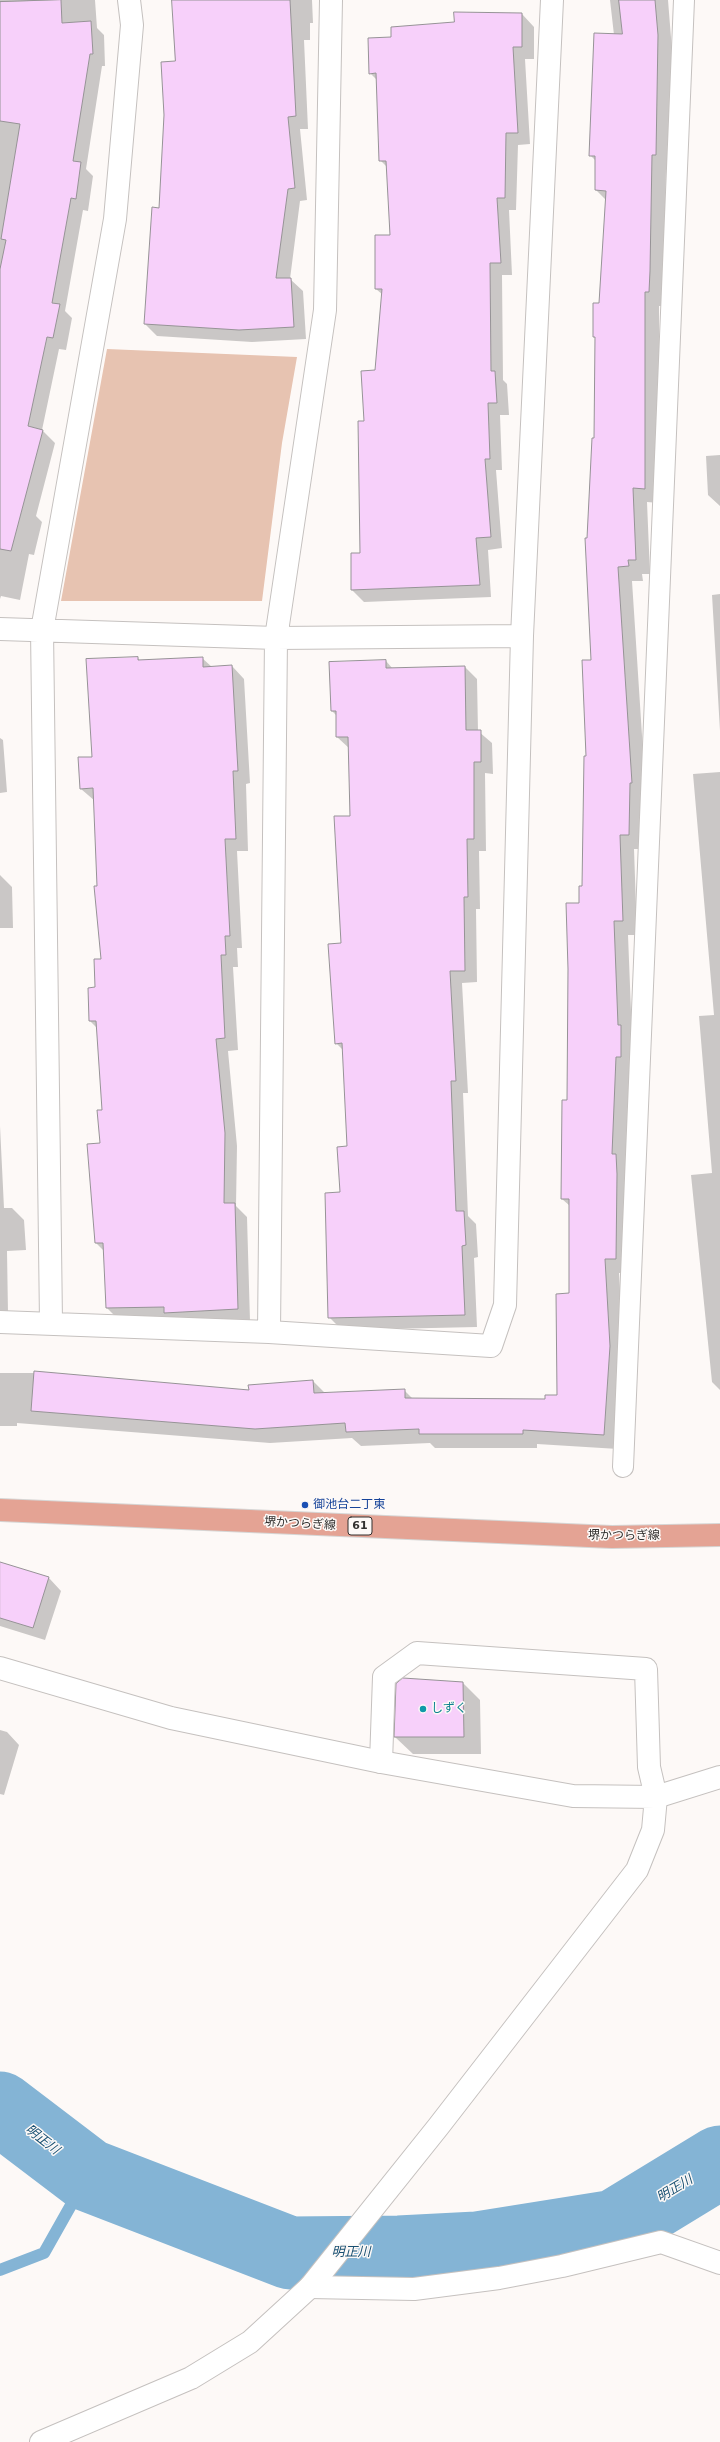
<!DOCTYPE html>
<meta charset="utf-8">
<style>
body{margin:0}
canvas{display:block;background:#fdf9f7}
</style>
<canvas width="720" height="2442"></canvas>
<script>
const c = document.querySelector('canvas').getContext('2d');
c.lineJoin = 'round';
function fill(path, color) { c.fillStyle = color; c.fill(path, 'evenodd'); }
function strokePath(path, color, width, dash) { c.strokeStyle = color; c.lineWidth = width; c.lineCap = dash ? 'butt' : 'round'; c.setLineDash(dash || []); c.stroke(path); }
function label(font, color, halo, rows, align = 'center') {
  c.font = font + ' "DejaVu Sans","Noto Sans JP",sans-serif'; c.lineWidth = 3; c.setLineDash([]); c.textBaseline = 'middle'; c.strokeStyle = halo; c.fillStyle = color; for (const [text, x, y, turn = 0] of rows) {
    c.save(); c.translate(x, y); c.rotate((+turn || 0) * Math.PI / 180); c.textAlign = isNaN(turn) ? turn : align; if (halo) c.strokeText(text, 0, 0); c.fillText(text, 0, 0); c.restore();
  }
}
fill(new Path2D(`
 M 107,349 L 297,357 L 282,443 L 262,601 L 61,601 Z`), '#e7c3b1');
fill(new Path2D(`
 M 0,0 L 95,0 L 97,28 L 104,35 L 105,66 L 102,66 L 86,169 L 93,176 L 88,211 L 83,210 L 65,311 L 72,318 L 66,350 L 59,349 L 42,430 L 55,443 L 36,516 L 42,522 L 34,555 L 29,554 L 20,600 L 1,596 L 0,599 Z
 M 173,0 L 312,0 L 313,23 L 310,23 L 310,40 L 304,40 L 308,129 L 300,129 L 307,200 L 300,201 L 290,279 L 303,291 L 306,339 L 252,342 L 157,336 L 145,324 L 160,209 L 176,62 Z
 M 610,0 L 668,0 L 672,50 L 670,169 L 666,169 L 664,286 L 663,306 L 659,306 L 659,503 L 647,502 L 650,574 L 642,574 L 643,581 L 632,581 L 646,797 L 643,849 L 634,849 L 637,935 L 628,935 L 632,1037 L 630,1273 L 619,1273 L 624,1361 L 618,1449 L 537,1444 L 537,1448 L 435,1448 L 430,1443 L 361,1446 L 352,1438 L 270,1443 L 17,1423 L 17,1426 L 0,1426 L 0,1373 L 49,1373 L 250,1391 L 313,1381 L 325,1393 L 404,1390 L 413,1399 L 546,1400 L 558,1397 L 570,1294 L 570,1206 L 562,1199 L 583,887 L 592,661 L 588,539 L 595,439 L 596,339 L 594,337 L 600,304 L 606,200 L 596,190 L 596,161 L 590,155 L 614,35 Z
 M 455,13 L 522,14 L 534,27 L 534,59 L 525,59 L 530,144 L 518,145 L 516,210 L 509,210 L 512,275 L 502,275 L 503,380 L 507,384 L 509,415 L 500,415 L 502,470 L 496,470 L 502,548 L 488,550 L 491,597 L 364,602 L 352,590 L 361,554 L 365,422 L 376,371 L 383,295 L 376,289 L 391,236 L 388,168 L 380,160 L 377,80 L 370,73 L 392,38 L 455,23 Z
 M 720,455 L 720,506 L 708,495 L 706,456 Z
 M 720,594 L 720,731 L 712,595 Z
 M 138,658 L 140,661 L 202,658 L 212,667 L 232,666 L 244,679 L 250,783 L 246,784 L 248,851 L 237,851 L 242,948 L 237,948 L 238,967 L 233,967 L 238,1050 L 228,1051 L 237,1146 L 236,1206 L 247,1217 L 250,1321 L 119,1320 L 107,1308 L 104,1251 L 96,1243 L 104,1111 L 97,1028 L 90,1021 L 102,960 L 95,801 L 81,789 Z
 M 386,661 L 393,669 L 465,667 L 477,679 L 478,731 L 492,743 L 493,774 L 485,773 L 486,851 L 479,851 L 480,909 L 476,909 L 477,982 L 462,983 L 468,1093 L 463,1093 L 468,1216 L 476,1224 L 478,1257 L 474,1258 L 477,1327 L 342,1330 L 329,1317 L 348,1147 L 343,1050 L 336,1043 L 351,817 L 350,749 L 337,737 L 337,716 L 332,711 Z
 M 0,738 L 3,740 L 7,792 L 0,793 Z
 M 720,772 L 720,1390 L 712,1382 L 691,1175 L 712,1173 L 699,1016 L 714,1015 L 693,774 Z
 M 0,875 L 12,887 L 13,928 L 0,928 Z
 M 0,1126 L 4,1208 L 12,1208 L 24,1220 L 26,1250 L 7,1251 L 8,1313 L 0,1313 Z
 M 0,1563 L 49,1578 L 61,1591 L 45,1640 L 0,1626 Z
 M 463,1683 L 480,1700 L 481,1754 L 413,1754 L 395,1737 Z
 M 0,1730 L 7,1732 L 19,1745 L 4,1795 L 0,1794 Z`), '#0003');
strokePath(new Path2D(`
 M 0,2270 L 44,2253 L 88,2175`), '#84b4d5', 12);
strokePath(new Path2D(`
 M 0,2108 L 88,2175 L 290,2253 L 399,2252 L 477,2248 L 615,2226 L 720,2162`), '#84b4d5', 73);
const building = new Path2D(`
 M 61,0 L 62,23 L 91,21 L 93,54 L 90,54 L 73,161 L 81,162 L 76,199 L 71,198 L 52,303 L 60,304 L 53,338 L 47,337 L 28,426 L 43,430 L 11,551 L 0,549 L 0,269 L 6,240 L 1,239 L 20,124 L 0,121 L 0,2 Z
 M 172,0 L 290,0 L 296,116 L 288,117 L 295,188 L 288,189 L 276,278 L 291,278 L 294,327 L 239,330 L 144,324 L 152,207 L 159,208 L 164,115 L 161,62 L 175,61 Z
 M 619,0 L 655,0 L 658,35 L 656,155 L 652,155 L 650,271 L 649,292 L 645,292 L 645,489 L 633,488 L 636,560 L 628,560 L 629,566 L 618,567 L 632,783 L 630,783 L 629,835 L 620,835 L 623,921 L 614,921 L 618,1025 L 621,1025 L 621,1057 L 616,1057 L 612,1154 L 616,1154 L 617,1174 L 616,1259 L 605,1259 L 610,1346 L 604,1435 L 523,1430 L 523,1434 L 419,1434 L 419,1429 L 346,1432 L 345,1423 L 255,1429 L 31,1411 L 34,1371 L 249,1390 L 248,1385 L 313,1380 L 314,1393 L 405,1389 L 405,1398 L 545,1399 L 545,1395 L 557,1395 L 556,1294 L 569,1293 L 569,1199 L 561,1199 L 562,1100 L 567,1100 L 568,969 L 566,903 L 579,903 L 579,886 L 582,886 L 584,756 L 586,756 L 582,660 L 591,660 L 585,538 L 587,538 L 592,438 L 594,438 L 595,337 L 593,337 L 593,303 L 599,303 L 606,191 L 595,190 L 595,156 L 589,156 L 594,33 L 622,34 Z
 M 454,12 L 522,13 L 522,47 L 513,47 L 518,133 L 506,133 L 505,198 L 497,198 L 501,263 L 490,263 L 491,371 L 495,371 L 497,403 L 488,403 L 490,459 L 485,459 L 491,537 L 476,538 L 480,585 L 351,590 L 351,553 L 360,553 L 358,421 L 364,421 L 361,371 L 375,370 L 382,289 L 375,289 L 375,235 L 390,235 L 386,161 L 379,161 L 376,73 L 369,74 L 368,38 L 391,37 L 391,27 L 454,22 Z
 M 138,657 L 138,660 L 203,657 L 203,667 L 232,665 L 238,771 L 233,771 L 236,839 L 225,839 L 230,936 L 225,936 L 226,955 L 221,955 L 225,1038 L 216,1039 L 225,1133 L 224,1203 L 235,1203 L 238,1309 L 164,1313 L 164,1307 L 106,1308 L 103,1243 L 95,1243 L 87,1144 L 100,1143 L 97,1110 L 102,1110 L 96,1021 L 89,1021 L 88,988 L 95,987 L 94,959 L 101,959 L 94,886 L 97,886 L 93,788 L 80,789 L 78,757 L 92,757 L 86,659 Z
 M 386,660 L 386,668 L 465,666 L 466,730 L 481,730 L 481,762 L 474,762 L 474,839 L 467,839 L 468,897 L 464,897 L 465,971 L 450,971 L 456,1081 L 451,1081 L 456,1211 L 464,1211 L 466,1245 L 462,1246 L 465,1315 L 328,1318 L 325,1193 L 340,1192 L 337,1147 L 347,1146 L 342,1043 L 335,1044 L 328,944 L 341,943 L 334,816 L 350,816 L 348,737 L 336,737 L 336,711 L 331,711 L 329,662 Z
 M 0,1562 L 49,1577 L 33,1628 L 0,1618 Z
 M 403,1678 L 463,1682 L 464,1737 L 394,1737 L 396,1684 Z`);
fill(building, '#f7d0fa');
strokePath(building, '#969396', 1);
const service = new Path2D(`
 M 623,1467 L 684,0`);
const minor = new Path2D(`
 M 0,629 L 276,638 L 522,636
 M 0,1322 L 269,1332 L 491,1346 L 505,1305 L 522,636 L 552,0
 M 51,1322 L 42,630 L 115,219 L 132,25 L 129,0
 M 269,1332 L 276,638 L 325,310 L 331,0
 M 381,1762 L 384,1677 L 417,1653 L 646,1669 L 649,1767 L 656,1797 L 720,1777
 M 310,2287 L 414,2289 L 499,2278 L 562,2266 L 661,2242 L 720,2263`);
const tertiary = new Path2D(`
 M 0,1668 L 171,1718 L 381,1762 L 573,1796 L 656,1797 L 653,1830 L 637,1870 L 438,2127 L 310,2287 L 250,2342 L 191,2378 L 41,2442`);
const primary = new Path2D(`
 M 0,1510 L 612,1537 L 720,1535`);
strokePath(service, '#c5c1bf', 22);
strokePath(minor, '#c5c1bf', 24);
strokePath(tertiary, '#c5c1bf', 24);
strokePath(primary, '#d6d6d5', 24);
strokePath(service, '#fff', 20);
strokePath(minor, '#fff', 22);
strokePath(tertiary, '#fff', 22);
strokePath(primary, '#e4a394', 22);
for (const [x, y, r, color] of [
 [305,1505,4,"#1a4fb4"],
 [423,1709,4,"#0f9aa8"]
]) { const dot = new Path2D(); dot.arc(x, y, r, 0, 2 * Math.PI); c.fillStyle = color; c.fill(dot); strokePath(dot, '#fdf9f7', 1.5); }
for (const [x, y, w] of [
 [360,1526,24]
]) { const box = new Path2D(); box.roundRect(x - w / 2, y - 9, w, 18, 3); c.fillStyle = '#fdf9f7'; c.fill(box); strokePath(box, '#32302f', 1); }
label('bold 11px', '#32302f', null, [
 ["61",360,1526]
]);
label('12px', '#164399', '#fdf9f7', [
 ["御池台二丁東",313,1505]
], 'left');
label('12px', '#32302f', '#fdf9f7', [
 ["堺かつらぎ線",300,1524,3],
 ["堺かつらぎ線",624,1536]
]);
label('12px', '#0d838f', '#fdf9f7', [
 ["しずく",431,1709]
], 'left');
label('italic 13px', '#185072', '#fdf9f7', [
 ["明正川",42,2140,38],
 ["明正川",675,2189,-31],
 ["明正川",351,2253]
]);
</script>
